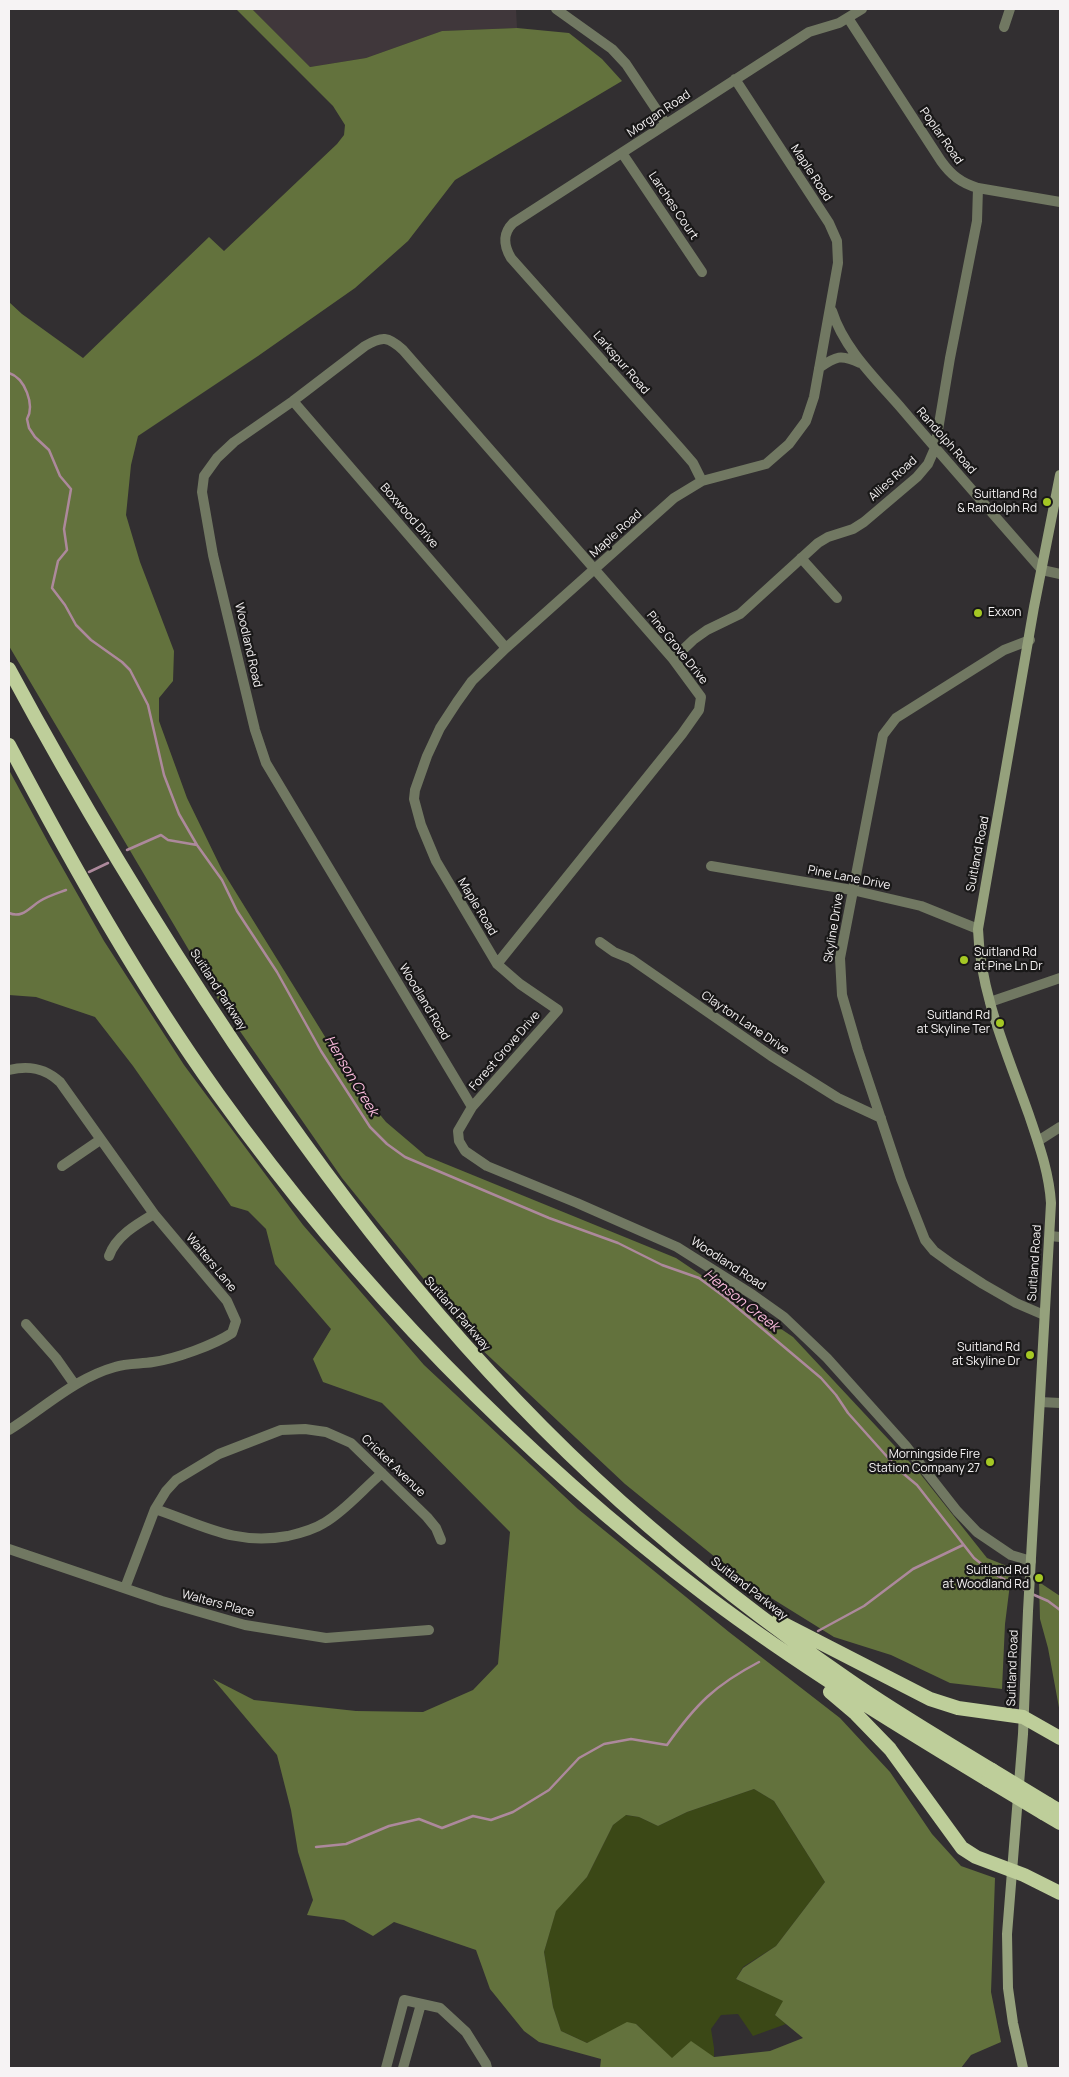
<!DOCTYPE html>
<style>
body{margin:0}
#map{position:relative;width:1069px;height:2077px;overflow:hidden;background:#322f31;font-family:Manrope,sans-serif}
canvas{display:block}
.frame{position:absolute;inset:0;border:10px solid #f6f3f4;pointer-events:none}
</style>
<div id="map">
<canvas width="1069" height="2077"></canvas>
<div class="frame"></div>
</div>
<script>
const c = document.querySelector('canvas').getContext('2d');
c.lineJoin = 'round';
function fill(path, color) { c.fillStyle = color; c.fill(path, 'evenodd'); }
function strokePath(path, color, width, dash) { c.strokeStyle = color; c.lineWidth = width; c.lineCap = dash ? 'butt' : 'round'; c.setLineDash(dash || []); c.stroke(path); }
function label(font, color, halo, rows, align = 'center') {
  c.font = font + ' Manrope,sans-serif'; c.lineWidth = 4.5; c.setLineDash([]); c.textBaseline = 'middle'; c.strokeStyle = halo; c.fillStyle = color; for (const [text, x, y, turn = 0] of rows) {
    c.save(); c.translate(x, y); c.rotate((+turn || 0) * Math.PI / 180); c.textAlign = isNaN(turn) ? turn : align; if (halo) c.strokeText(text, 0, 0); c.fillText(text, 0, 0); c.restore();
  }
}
fill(new Path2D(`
 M 252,9 L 516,9 L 517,28 L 442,31 L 366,58 L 310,67 Z`), '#40373b');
fill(new Path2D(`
 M 754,1789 L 774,1801 L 825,1882 L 776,1946 L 743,1967 L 736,1979 L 784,2001 L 775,2015 L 786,2024 L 753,2036 L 738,2014 L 721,2015 L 711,2029 L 714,2048 L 714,2057 L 672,2059 L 636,2024 L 587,2043 L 561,2031 L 553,2007 L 544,1952 L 556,1910 L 587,1877 L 613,1825 L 625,1815 L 639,1817 L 658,1826 L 687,1812 Z`), '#3b4816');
fill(new Path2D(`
 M 236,9 L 252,9 L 310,67 L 366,58 L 442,31 L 517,28 L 569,33 L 602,59 L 622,81 L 455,180 L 408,241 L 355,288 L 258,356 L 138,436 L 131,465 L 126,515 L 140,562 L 174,651 L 173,681 L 159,698 L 159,721 L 187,798 L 222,870 L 353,1082 L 386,1122 L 426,1156 L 676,1258 L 793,1337 L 918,1471 L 987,1558 L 1012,1568 L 1005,1624 L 1002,1689 L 950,1683 L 891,1655 L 834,1637 L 747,1583 L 625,1484 L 478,1346 L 342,1178 L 219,1001 L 9,646 L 9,302 L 22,314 L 83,358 L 209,237 L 224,251 L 337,144 L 344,135 L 345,125 L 333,106 Z
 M 9,770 L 49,844 L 104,941 L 184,1065 L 303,1225 L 424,1365 L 578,1509 L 729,1632 L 840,1718 L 890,1772 L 932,1834 L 961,1866 L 995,1878 L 991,1992 L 1001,2042 L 971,2055 L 961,2068 L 600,2068 L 601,2059 L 539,2042 L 524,2031 L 490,1989 L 476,1950 L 394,1922 L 373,1936 L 344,1920 L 307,1915 L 313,1900 L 298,1852 L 291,1810 L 277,1755 L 213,1679 L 254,1700 L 356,1711 L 423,1712 L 473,1690 L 498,1664 L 510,1532 L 382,1403 L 323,1382 L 313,1359 L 331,1329 L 275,1264 L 266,1229 L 248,1211 L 231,1206 L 133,1066 L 95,1017 L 36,997 L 9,995 ZM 754,1789 L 774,1801 L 825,1882 L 776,1946 L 743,1968 L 736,1979 L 783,2001 L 775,2015 L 803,2038 L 770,2051 L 714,2057 L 691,2041 L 672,2058 L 636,2024 L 627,2022 L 587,2043 L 561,2031 L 553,2007 L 544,1952 L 556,1911 L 587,1877 L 613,1825 L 626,1815 L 639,1817 L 658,1826 L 687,1812 Z
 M 1039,1582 L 1060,1596 L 1060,1713 L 1048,1648 L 1040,1619 Z`), '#63723d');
strokePath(new Path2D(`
 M 9,373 C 25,378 35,405 27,419 L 29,428 L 35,437 L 49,450 L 60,476 L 71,489 L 64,529 L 67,550 L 58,561 L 52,588 L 65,605 L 76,625 L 91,640 L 122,662 L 130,670 L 148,705 L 164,775 L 179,814 L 197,845 L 222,880 L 237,911 L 277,972 L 321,1051 L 370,1127 L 387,1144 L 405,1157 L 549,1218 L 618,1243 L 662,1265 L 699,1278 L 726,1298 L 821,1378 L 836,1395 L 848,1413 L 899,1470 L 917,1485 L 974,1558 L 994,1574 L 1027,1591
 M 127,850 L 161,835 L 168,840 L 197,845
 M 89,872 L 108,863
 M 9,913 C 22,919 30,907 40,901 C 48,896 58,893 66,890
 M 1032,1594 L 1048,1601 L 1060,1610
 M 818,1631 L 864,1606 L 913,1569 L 963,1545
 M 316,1847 L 346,1844 L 389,1826 L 419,1819 L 442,1828 L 473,1816 L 491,1820 L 513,1812 L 549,1790 L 579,1758 L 604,1744 L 631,1739 L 667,1745 C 696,1704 715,1685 759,1662`), '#ad899c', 2.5);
strokePath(new Path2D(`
 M 556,9 L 612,49 L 626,64 L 666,124
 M 848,18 L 941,161 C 951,175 961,183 978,188 L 1060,202
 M 1004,27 L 1010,9
 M 735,79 L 829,223 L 837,241 L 838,263 L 814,397 L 806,421 L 789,444 L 766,464 L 702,481 L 674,498 L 506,648 L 472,681 L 457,702 L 440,728 L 427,756 L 415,790 L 414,799 L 421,825 L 436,861 L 497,964 L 520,984 L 558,1010 L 472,1107 L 458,1131 L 459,1141 L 465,1151 L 487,1166 L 577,1203 L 677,1247 L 753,1295 L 784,1317 L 827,1358 L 906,1446 L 957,1511 L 977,1532 L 1011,1555 L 1031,1561
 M 622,153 L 702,272
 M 832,311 C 844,349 876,379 902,409 C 948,463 995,516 1042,570 L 1060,574
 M 819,368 C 836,356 841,354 860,363
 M 293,401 L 506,648
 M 702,481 L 693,463 L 680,448 L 511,258 C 504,246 502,234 513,223 L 809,32 L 839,23 L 862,9
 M 801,558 L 837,598
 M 1030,640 L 1004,650 L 896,718 L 883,735 L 840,958 L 842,995 L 858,1050 L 901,1179 L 925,1240 L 934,1251 L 952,1264 L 983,1284 L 1016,1303 L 1044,1315
 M 673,659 L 693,640 L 707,630 L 740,614 L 818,543 L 828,537 L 853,529 L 864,522 L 917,477 L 928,464 L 935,448 L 950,358 L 977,221 L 978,188
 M 711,866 L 852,890 L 921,906 L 978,929
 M 600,942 L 614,952 L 631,959 L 771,1056 L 838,1098 L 881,1118
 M 990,1002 L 1060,978
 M 472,1107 L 266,763 L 255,730 L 213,555 L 202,492 L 204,476 L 217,458 L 234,442 L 293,401 L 365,346 C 382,336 388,336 403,350 L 673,659 L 701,697 L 699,710 L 682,734 L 497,964
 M 1038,1141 L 1060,1127
 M 62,1166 L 100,1140
 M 1050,1236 L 1060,1237
 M 109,1256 C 116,1236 137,1224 154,1214
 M 26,1324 L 56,1358 L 75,1385
 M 1040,1402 L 1060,1403
 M 9,1430 C 43,1409 75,1378 115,1367 C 127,1363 140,1364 153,1362 C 175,1359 214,1345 232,1333 L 236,1321 L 227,1301 L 154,1214 L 60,1082 C 45,1068 29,1065 9,1070
 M 155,1509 C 203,1525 235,1546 288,1536 C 301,1533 313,1530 324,1523 C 345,1511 363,1489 382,1473
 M 9,1549 L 162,1601 L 245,1625 L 326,1638 L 429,1630
 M 125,1588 L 155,1509 L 166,1491 L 176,1480 L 219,1454 L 281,1430 L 305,1429 L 326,1432 L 351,1443 L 427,1517 L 436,1528 L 441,1540
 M 386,2068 L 404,2000 L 440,2008 L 466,2032 L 486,2064 L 487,2068
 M 403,2068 L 421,2004`), '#717862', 10);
strokePath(new Path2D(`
 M 1023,2068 L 1013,2023 L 1008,1988 L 1007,1934 L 1023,1734 L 1028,1611 L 1051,1203 C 1049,1172 1039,1145 1029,1115 C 1008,1055 980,994 978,929 L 1034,607 L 1060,475`), '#95a17c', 10);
strokePath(new Path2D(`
 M 9,669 C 78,797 153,922 234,1043 C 347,1210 470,1367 621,1502 C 692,1565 767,1624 846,1678 C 893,1711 943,1740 992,1770
 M 9,745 C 72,864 139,984 218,1094 C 354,1284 522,1456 708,1597 C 797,1664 892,1722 988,1780
 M 778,1621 L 930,1699 L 958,1708 L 1023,1717 L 1060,1738
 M 830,1692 L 856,1714 L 890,1749 L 962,1848 L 976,1857 L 1024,1875 L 1060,1893
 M 1048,1804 L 1060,1811
 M 1043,1813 L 1060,1823`), '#bece9a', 14);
strokePath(new Path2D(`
 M 992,1770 L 1048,1804
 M 988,1780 L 1043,1813`), '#bece9a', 14);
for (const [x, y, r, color] of [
 [1047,502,5,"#a5c824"],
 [978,613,5,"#a5c824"],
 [964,960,5,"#a5c824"],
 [1000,1023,5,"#a5c824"],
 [1030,1355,5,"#a5c824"],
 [990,1462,5,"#a5c824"],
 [1039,1578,5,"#a5c824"]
]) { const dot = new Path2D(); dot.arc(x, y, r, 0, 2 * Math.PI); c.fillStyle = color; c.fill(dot); strokePath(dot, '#191818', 2); }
label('12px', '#f6f3f4', '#191818', [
 ["Morgan Road",659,114,-34],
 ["Poplar Road",941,136,55],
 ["Maple Road",811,173,57],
 ["Larches Court",673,206,56],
 ["Larkspur Road",621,363,49],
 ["Randolph Road",946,441,49],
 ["Allies Road",893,479,-42],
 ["Boxwood Drive",409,516,49],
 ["Maple Road",616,534,-42],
 ["Woodland Road",248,645,77],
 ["Pine Grove Drive",677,648,51],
 ["Suitland Road",978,854,-79],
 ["Pine Lane Drive",849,878,11],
 ["Maple Road",477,907,59],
 ["Skyline Drive",834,928,-81],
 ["Suitland Parkway",218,990,57],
 ["Woodland Road",424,1002,59],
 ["Clayton Lane Drive",745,1023,34],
 ["Forest Grove Drive",505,1051,-49],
 ["Walters Lane",211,1263,50],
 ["Suitland Road",1035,1263,-86],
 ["Woodland Road",728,1264,33],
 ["Suitland Parkway",457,1314,49],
 ["Cricket Avenue",393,1466,44],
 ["Suitland Parkway",749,1589,38],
 ["Walters Place",218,1604,15],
 ["Suitland Road",1013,1668,-88]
]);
label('12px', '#f6f3f4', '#191818', [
 ["Suitland Rd",1037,495],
 ["& Randolph Rd",1037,509],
 ["Exxon",988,613,"left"],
 ["Suitland Rd",974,953,"left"],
 ["at Pine Ln Dr",974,967,"left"],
 ["Suitland Rd",990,1016],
 ["at Skyline Ter",990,1030],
 ["Suitland Rd",1020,1348],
 ["at Skyline Dr",1020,1362],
 ["Morningside Fire",980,1455],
 ["Station Company 27",980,1469],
 ["Suitland Rd",1029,1571],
 ["at Woodland Rd",1029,1585]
], 'right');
label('italic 14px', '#f9b9db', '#191818', [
 ["Henson Creek",351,1076,59],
 ["Henson Creek",741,1301,38]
]);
</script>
